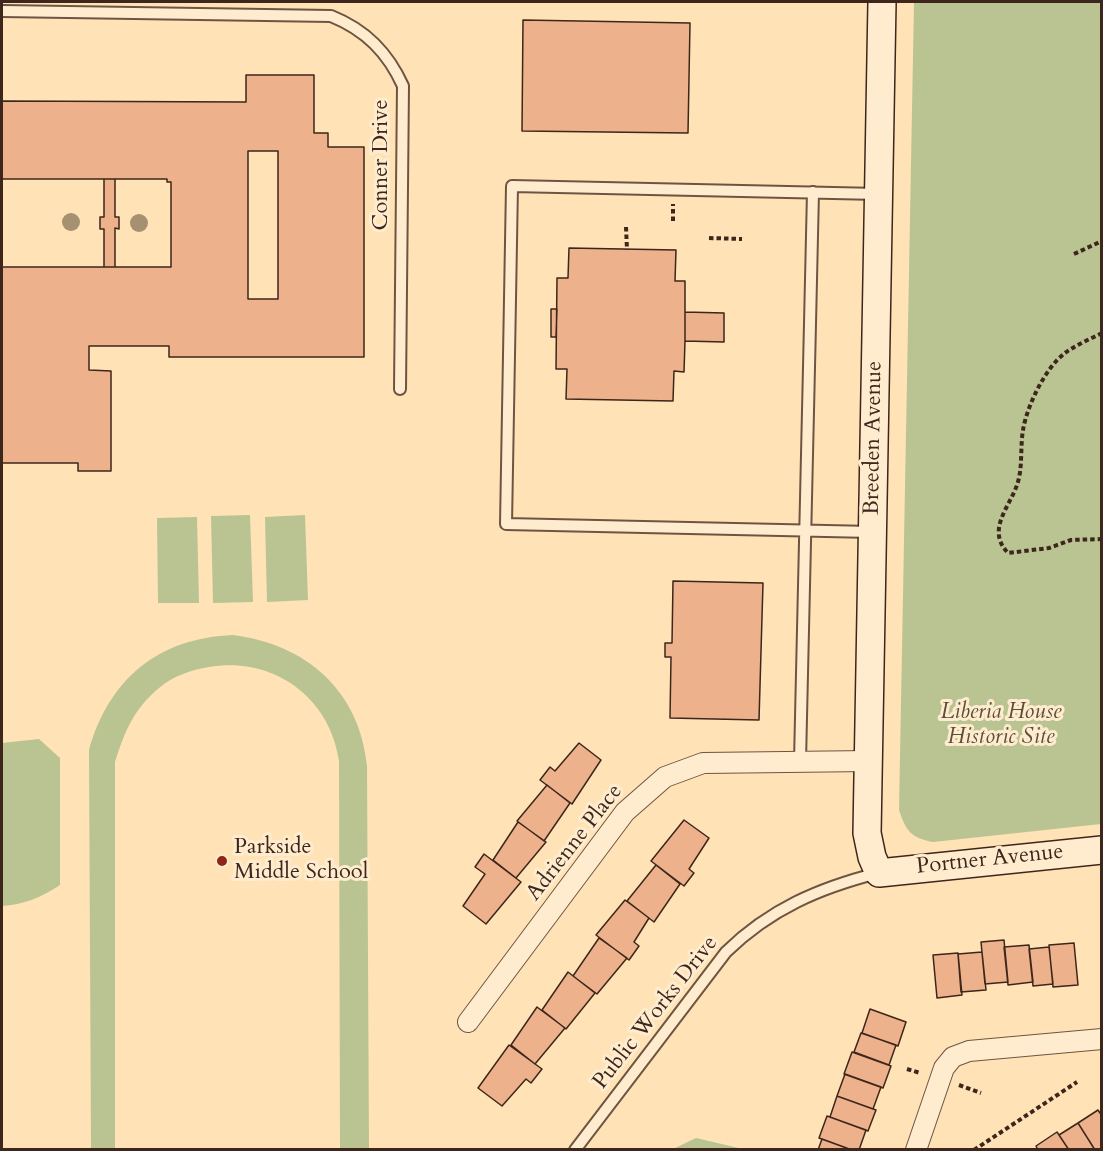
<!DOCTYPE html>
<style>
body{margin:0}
#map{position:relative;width:1103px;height:1151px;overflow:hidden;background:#ffe2b5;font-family:Cardo,serif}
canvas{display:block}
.frame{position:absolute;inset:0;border:3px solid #3d261b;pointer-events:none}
</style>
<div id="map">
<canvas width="1103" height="1151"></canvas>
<div class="frame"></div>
</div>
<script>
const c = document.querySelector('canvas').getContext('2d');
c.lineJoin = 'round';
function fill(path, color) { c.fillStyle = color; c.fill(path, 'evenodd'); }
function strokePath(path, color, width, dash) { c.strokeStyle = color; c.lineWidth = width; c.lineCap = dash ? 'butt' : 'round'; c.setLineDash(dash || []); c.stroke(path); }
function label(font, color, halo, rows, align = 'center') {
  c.font = font + ' Cardo,serif'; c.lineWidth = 6; c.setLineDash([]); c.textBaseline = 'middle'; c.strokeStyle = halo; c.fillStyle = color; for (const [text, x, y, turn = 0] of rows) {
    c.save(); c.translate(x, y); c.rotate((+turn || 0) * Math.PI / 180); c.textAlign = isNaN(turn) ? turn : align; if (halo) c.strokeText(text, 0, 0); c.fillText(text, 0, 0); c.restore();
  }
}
fill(new Path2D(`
 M 914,2 L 1101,2 L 1101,824 L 933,842 C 911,838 906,831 899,810 Z
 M 250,515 L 253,602 L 213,603 L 211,516 Z
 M 305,515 L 308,600 L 267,602 L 265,517 Z
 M 197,517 L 199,603 L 158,603 L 157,518 Z
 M 233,635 C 306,644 360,691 367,766 L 369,1149 L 340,1149 L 339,761 C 330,697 273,656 209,667 C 191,670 173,676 159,688 C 133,710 125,731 115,762 L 115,1149 L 91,1149 L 89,750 C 109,679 158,638 233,635 Z
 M 39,739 L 60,758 L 60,885 C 42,897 23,905 2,906 L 2,743 Z
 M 696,1138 L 743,1149 L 673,1149 Z`), '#bac492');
const building = new Path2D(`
 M 523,20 L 690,23 L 688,133 L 522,131 Z
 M 246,75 L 314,75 L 314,133 L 328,133 L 328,147 L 364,147 L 364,357 L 169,357 L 169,346 L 89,346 L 89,370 L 111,371 L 111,471 L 78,471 L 78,463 L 2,463 L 2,267 L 171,267 L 171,182 L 167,182 L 167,179 L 2,179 L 2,101 L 246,102 ZM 248,151 L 278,151 L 278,299 L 248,299 Z
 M 104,179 L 115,179 L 115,217 L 119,217 L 119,229 L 115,228 L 115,267 L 104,267 L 104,229 L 100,229 L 100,217 L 104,217 Z
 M 569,248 L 676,250 L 675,281 L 685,281 L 685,341 L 684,372 L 674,371 L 673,401 L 566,399 L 567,369 L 556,369 L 557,278 L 568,278 Z
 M 551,309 L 557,309 L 556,337 L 551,337 Z
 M 685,312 L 724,313 L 724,342 L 685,341 Z
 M 673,581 L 763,583 L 759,720 L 670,718 L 671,657 L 665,657 L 665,643 L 672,643 Z
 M 579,743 L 601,760 L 572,804 L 540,780 L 550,767 L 555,771 Z
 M 547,785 L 570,803 L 544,841 L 517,821 Z
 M 684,820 L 709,838 L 689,869 L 694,873 L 684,886 L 651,861 Z
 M 518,822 L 546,842 L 516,878 L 493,860 Z
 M 484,854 L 521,882 L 486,924 L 463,906 L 485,874 L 475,867 Z
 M 656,865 L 680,884 L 654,922 L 627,901 Z
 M 625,900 L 649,918 L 634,942 L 639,946 L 629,960 L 596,935 Z
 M 599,938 L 627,958 L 597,994 L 573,976 Z
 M 1004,940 L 1008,982 L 985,984 L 981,942 Z
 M 1074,943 L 1078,985 L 1053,987 L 1049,945 Z
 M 1029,945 L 1033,982 L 1008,985 L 1004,947 Z
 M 1049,947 L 1053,984 L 1033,986 L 1029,949 Z
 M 982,952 L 986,990 L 961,992 L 958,954 Z
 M 958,953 L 962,995 L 937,998 L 933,955 Z
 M 568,972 L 595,993 L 566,1029 L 542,1010 Z
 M 537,1007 L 565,1028 L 535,1064 L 511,1045 Z
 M 870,1009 L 906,1022 L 898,1046 L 862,1033 Z
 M 861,1033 L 896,1045 L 889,1065 L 854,1052 Z
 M 509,1045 L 542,1069 L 531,1083 L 526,1079 L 502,1106 L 478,1088 Z
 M 852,1052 L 891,1066 L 883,1088 L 844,1074 Z
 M 845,1074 L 881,1087 L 873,1109 L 837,1096 Z
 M 837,1096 L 876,1110 L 868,1131 L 830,1117 Z
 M 1098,1110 L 1102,1116 L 1102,1150 L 1095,1150 L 1078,1123 Z
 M 827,1116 L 866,1130 L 859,1150 L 852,1150 L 819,1138 Z
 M 1078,1123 L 1095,1150 L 1069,1150 L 1059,1135 Z
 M 1057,1132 L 1069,1150 L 1038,1150 L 1036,1146 Z
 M 822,1139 L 852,1150 L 818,1150 Z`);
fill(building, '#edb18b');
strokePath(building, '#3d261b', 1.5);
const lane = new Path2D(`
 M 2,11 L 331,16 C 366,30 388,53 403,86 L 400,389
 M 872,532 L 506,524 L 512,186 L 879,194
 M 800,761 L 813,192
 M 575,1150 L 726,952 C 770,909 819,888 878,873`);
const street = new Path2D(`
 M 468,1022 L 625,812 L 665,777 L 703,763 L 869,761
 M 916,1150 L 944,1068 L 953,1057 L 969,1051 L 1102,1039`);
const secondary = new Path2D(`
 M 882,2 L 867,833 L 872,857 L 879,873 L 1102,850`);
strokePath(lane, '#6e5542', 14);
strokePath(street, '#6e5542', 22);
strokePath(secondary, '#3d261b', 30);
strokePath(new Path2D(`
 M 673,221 L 673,204
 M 626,227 L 627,250
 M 709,238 L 742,239
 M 1074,254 L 1102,241
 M 1102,333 C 1090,339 1076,345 1065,353 C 1045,368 1027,406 1023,430 C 1020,448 1023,468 1017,485 C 1009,508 986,530 1008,553 L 1049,548 L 1071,540 L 1102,539
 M 907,1069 L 920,1073
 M 959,1085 L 981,1093
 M 974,1150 L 1077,1082`), '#3d261b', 4, [4.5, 3]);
strokePath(lane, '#ffeccf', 10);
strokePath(street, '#ffeccf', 20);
strokePath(secondary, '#ffeccf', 27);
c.fillStyle = '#a59171';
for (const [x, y] of [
 [71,222],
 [139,223]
]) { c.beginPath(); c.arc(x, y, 9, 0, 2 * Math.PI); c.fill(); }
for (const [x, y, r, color] of [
 [222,861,6,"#8f2418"]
]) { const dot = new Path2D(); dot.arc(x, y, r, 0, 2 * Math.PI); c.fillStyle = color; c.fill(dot); strokePath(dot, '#ffeccf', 2); }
label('22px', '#3d261b', '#ffeccf', [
 ["Conner Drive",382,165,-90],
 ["Breeden Avenue",874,438,-89],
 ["Adrienne Place",575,843,-52],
 ["Portner Avenue",990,860,-6],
 ["Public Works Drive",656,1013,-52]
]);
label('italic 22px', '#5c4e39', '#ffeccf', [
 ["Liberia House",1001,713],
 ["Historic Site",1001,738]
]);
label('22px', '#3d261b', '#ffeccf', [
 ["Parkside",234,848],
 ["Middle School",234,873]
], 'left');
</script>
